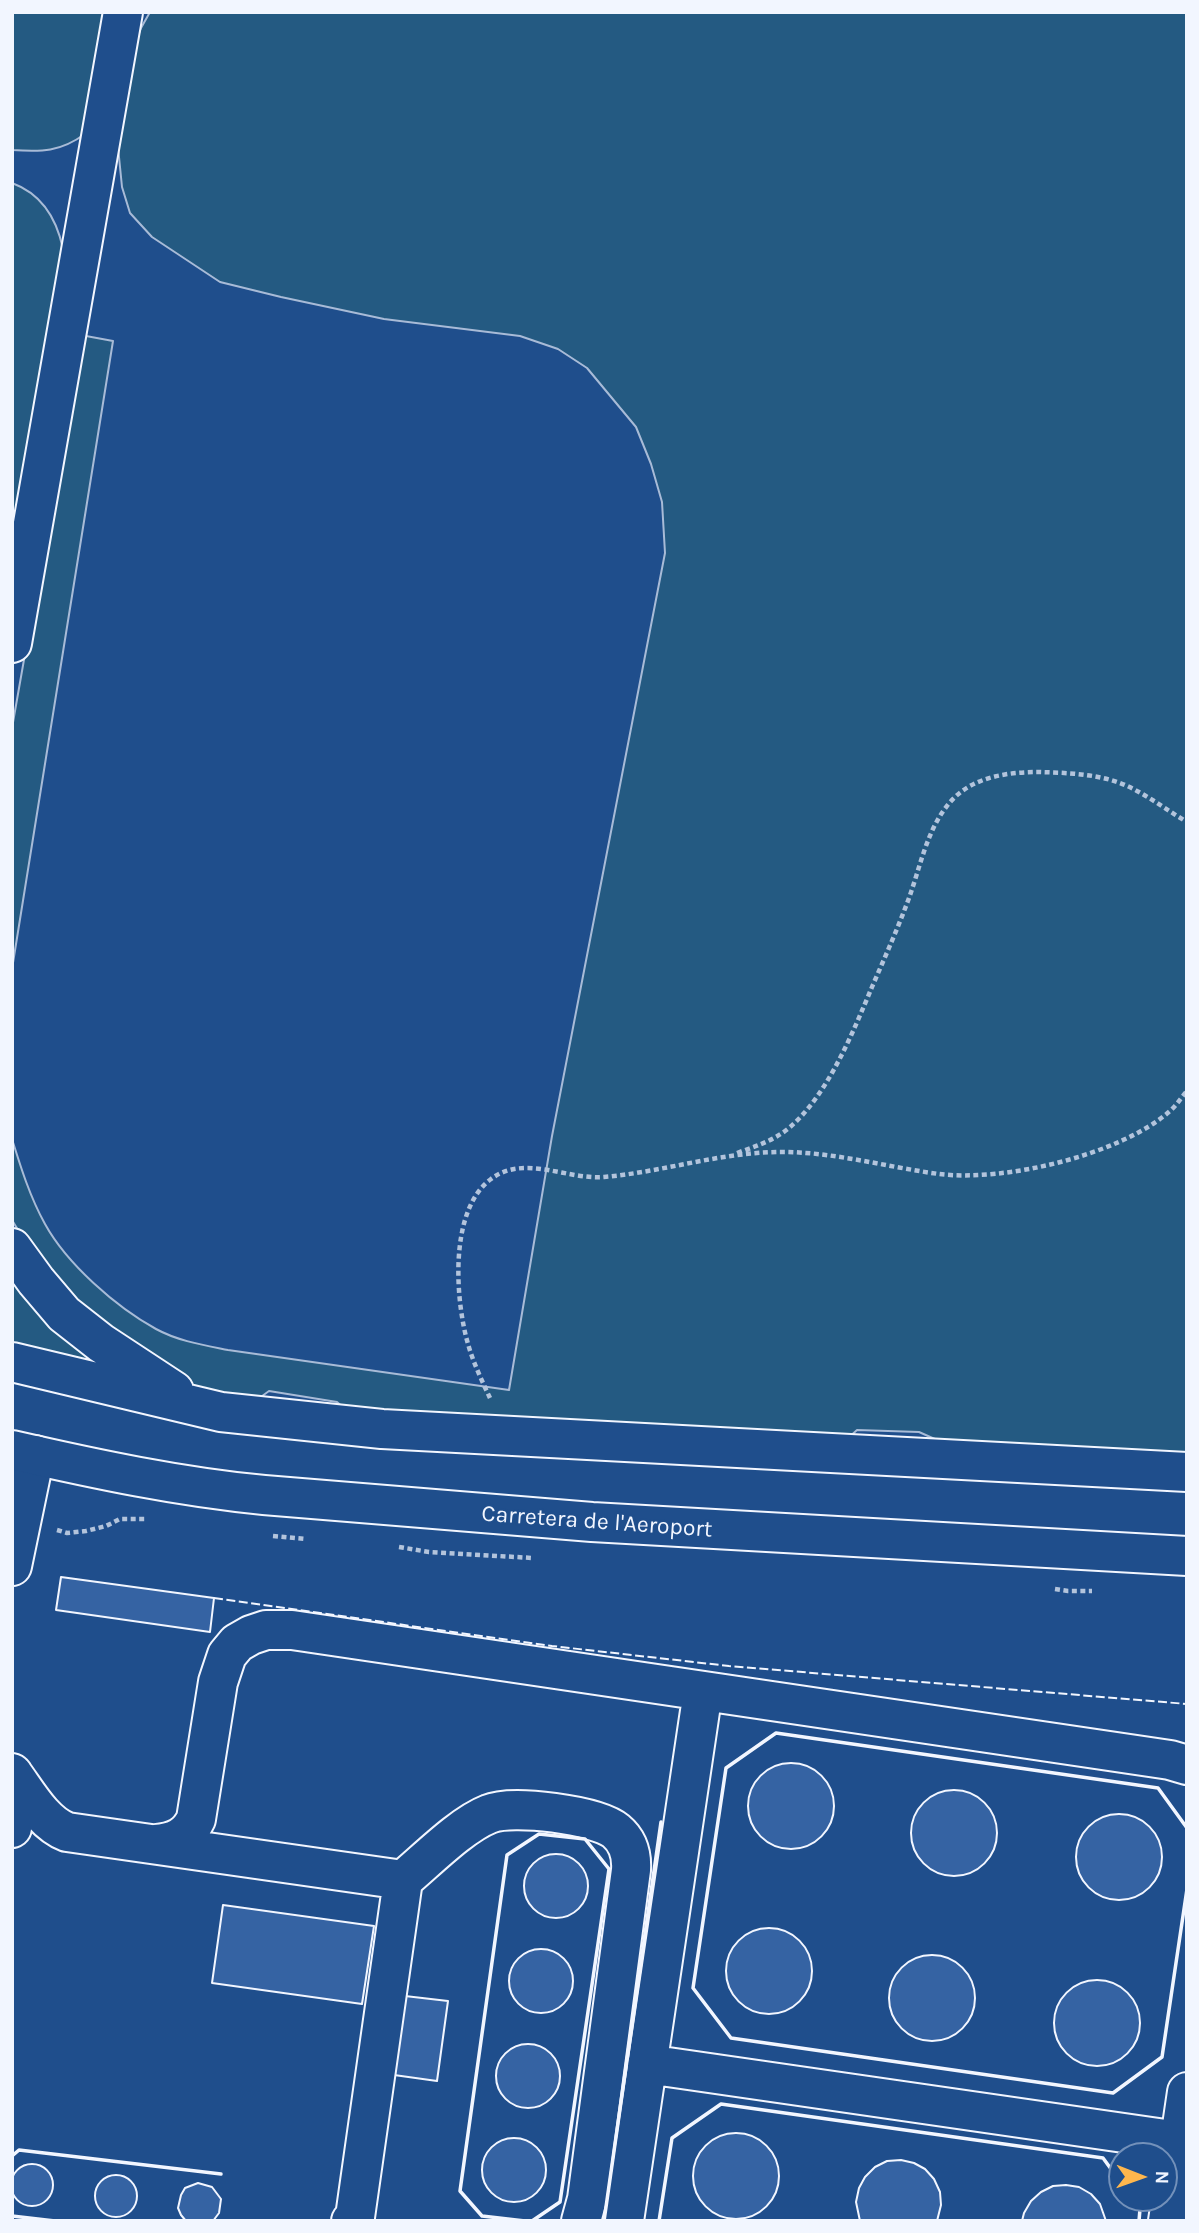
<!DOCTYPE html>
<style>
body{margin:0}
#map{position:relative;width:1199px;height:2233px;overflow:hidden;background:#1f4e8c;font-family:Karla,sans-serif}
canvas{display:block}
.frame{position:absolute;inset:0;border:14px solid #f2f6ff;pointer-events:none}
.north{position:absolute;left:1108px;top:2142px;width:70px;height:70px;box-sizing:border-box;background:#1f4e8c;border:2px solid #7391ba;border-radius:50%;rotate:91deg;font-size:19px;font-weight:700;line-height:28px;text-align:center;color:#f2f6ff}
.north::after{content:'';display:block;margin:auto;width:24px;height:32px;background:#ffb74d;clip-path:polygon(50% 0,100% 100%,50% 72%,0 100%)}
</style>
<div id="map">
<canvas width="1199" height="2233"></canvas>
<div class="frame"></div>
<div class="north">N</div>
</div>
<script>
const c = document.querySelector('canvas').getContext('2d');
c.lineJoin = 'round';
function fill(path, color) { c.fillStyle = color; c.fill(path, 'evenodd'); }
function strokePath(path, color, width, dash) { c.strokeStyle = color; c.lineWidth = width; c.lineCap = dash ? 'butt' : 'round'; c.setLineDash(dash || []); c.stroke(path); }
function label(font, color, halo, rows, align = 'center') {
  c.font = font + ' Karla,sans-serif'; c.lineWidth = 5; c.setLineDash([]); c.textBaseline = 'middle'; c.strokeStyle = halo; c.fillStyle = color; for (const [text, x, y, turn = 0] of rows) {
    c.save(); c.translate(x, y); c.rotate((+turn || 0) * Math.PI / 180); c.textAlign = isNaN(turn) ? turn : align; if (halo) c.strokeText(text, 0, 0); c.fillText(text, 0, 0); c.restore();
  }
}
const green = new Path2D(`
 M 12,12 L 110,12 L 85,134 C 60,152 42,152 12,150 Z
 M 150,12 L 1187,12 L 1187,1460 L 955,1448 L 919,1432 L 857,1430 L 845,1441 L 350,1414 L 337,1402 L 269,1391 L 254,1402 L 215,1395 L 183,1382 L 78,1305 L 21,1235 L 12,1220 L 12,1139 C 21,1168 30,1197 45,1224 C 67,1264 116,1307 156,1329 C 178,1341 203,1345 228,1350 L 509,1390 L 552,1136 L 665,553 L 662,502 L 651,464 L 636,427 L 587,368 L 558,349 L 520,336 L 384,319 L 281,297 L 220,282 L 152,237 L 130,213 L 122,187 L 117,137 L 127,66 L 141,28 Z
 M 12,183 C 42,194 57,220 63,249 L 12,566 Z
 M 86,336 L 113,341 L 12,969 L 12,728 L 78,352 Z
 M 12,1275 L 97,1353 L 86,1367 L 12,1349 Z`);
fill(green, '#245a82');
strokePath(green, '#a8bbd7', 2);
const building = new Path2D(`
 M 61,1577 L 214,1598 L 210,1632 L 56,1610 Z
 M748 1806a43 43 0 1 1 86 0a43 43 0 1 1-86 0Z
 M911 1833a43 43 0 1 1 86 0a43 43 0 1 1-86 0Z
 M1076 1857a43 43 0 1 1 86 0a43 43 0 1 1-86 0Z
 M524 1886a32 32 0 1 1 64 0a32 32 0 1 1-64 0Z
 M 223,1905 L 374,1926 L 362,2004 L 212,1983 Z
 M726 1971a43 43 0 1 1 86 0a43 43 0 1 1-86 0Z
 M509 1981a32 32 0 1 1 64 0a32 32 0 1 1-64 0Z
 M889 1998a43 43 0 1 1 86 0a43 43 0 1 1-86 0Z
 M1054 2023a43 43 0 1 1 86 0a43 43 0 1 1-86 0Z
 M 405,1996 L 448,2001 L 437,2081 L 394,2075 Z
 M496 2076a32 32 0 1 1 64 0a32 32 0 1 1-64 0Z
 M693 2176a43 43 0 1 1 86 0a43 43 0 1 1-86 0Z
 M482 2170a32 32 0 1 1 64 0a32 32 0 1 1-64 0Z
 M 901,2160 L 914,2163 L 925,2169 L 934,2179 L 940,2192 L 941,2205 L 937,2221 L 860,2221 L 856,2202 L 859,2188 L 865,2177 L 875,2167 L 887,2161 Z
 M11 2185a21 21 0 1 1 42 0a21 21 0 1 1-42 0Z
 M95 2196a21 21 0 1 1 42 0a21 21 0 1 1-42 0Z
 M 198,2183 L 212,2187 L 221,2199 L 219,2213 L 213,2221 L 186,2221 L 181,2215 L 178,2208 L 181,2195 L 185,2188 Z
 M 1066,2185 L 1079,2187 L 1091,2194 L 1100,2204 L 1106,2221 L 1022,2221 L 1024,2213 L 1031,2201 L 1041,2192 L 1053,2186 Z`);
fill(building, '#3563a3');
strokePath(building, '#f2f6ff', 2);
const minor = new Path2D(`
 M 12,643 L 123,12
 M 12,1248 L 36,1281 L 64,1314 L 101,1343 L 174,1391
 M 12,1362 L 221,1412 L 382,1429 L 1187,1472
 M 12,1566 L 35,1455
 M 12,1773 C 27,1793 43,1823 67,1832 L 403,1880 L 355,2217 L 351,2221
 M 12,1828 L 16,1791 L 13,1774
 M 156,1844 C 174,1842 188,1837 196,1819 L 218,1682 L 227,1655 L 237,1643 L 251,1635 L 266,1630 L 292,1630 L 1170,1760 L 1187,1765
 M 403,1880 C 427,1860 461,1825 489,1814 C 512,1804 597,1815 616,1831 C 628,1841 632,1855 631,1870 L 587,2199 L 581,2221
 M 647,2064 L 1179,2141
 M 624,2221 L 703,1691
 M 1168,2221 L 1187,2092`);
const major = new Path2D(`
 M 12,1450 C 95,1469 180,1487 264,1495 L 592,1522 L 1187,1556`);
strokePath(minor, '#f2f6ff', 42);
strokePath(major, '#f2f6ff', 42);
strokePath(new Path2D(`
 M 737,1153 C 756,1146 773,1141 789,1128 C 828,1095 853,1032 872,987 C 885,957 898,928 909,898 C 921,865 928,823 955,797 C 977,776 1010,772 1039,772 C 1072,773 1108,774 1137,791 C 1154,800 1170,812 1187,822
 M 490,1398 C 482,1381 473,1362 468,1344 C 455,1299 449,1210 491,1179 C 524,1154 567,1180 604,1177 C 662,1172 718,1153 777,1152 C 831,1151 886,1167 939,1174 C 1005,1182 1120,1155 1170,1111 C 1176,1106 1181,1098 1187,1091
 M 57,1530 L 67,1533 L 86,1531 L 106,1526 L 120,1519 L 147,1519
 M 273,1536 L 306,1539
 M 399,1547 L 429,1552 L 533,1558
 M 1055,1589 L 1068,1591 L 1092,1591`), '#b3c4dc', 4.5, [5, 3.5]);
strokePath(minor, '#1f4e8c', 38);
strokePath(major, '#1f4e8c', 38);
strokePath(new Path2D(`
 M 214,1598 L 552,1646 L 729,1666 L 1187,1704`), '#f2f6ff', 2, [9, 3.5]);
strokePath(new Path2D(`
 M 1187,1828 L 1158,1788 L 776,1733 L 726,1768 L 693,1988 L 731,2038 L 1113,2093 L 1162,2057 L 1187,1889
 M 12,2156 L 19,2150 L 221,2174
 M 1132,2198 L 1140,2209 L 1139,2221
 M 12,2216 L 55,2221
 M 525,2221 L 482,2216 L 460,2191 L 507,1855 L 539,1834 L 585,1839 L 609,1869 L 560,2202 L 532,2221
 M 604,2221 L 661,1822
 M 659,2221 L 672,2138 L 721,2104 L 1103,2158 L 1122,2184`), '#f2f6ff', 3.5);
label('23px', '#f2f6ff', '#1f4e8c', [
 ["Carretera de l'Aeroport",597,1522,4]
]);
</script>
